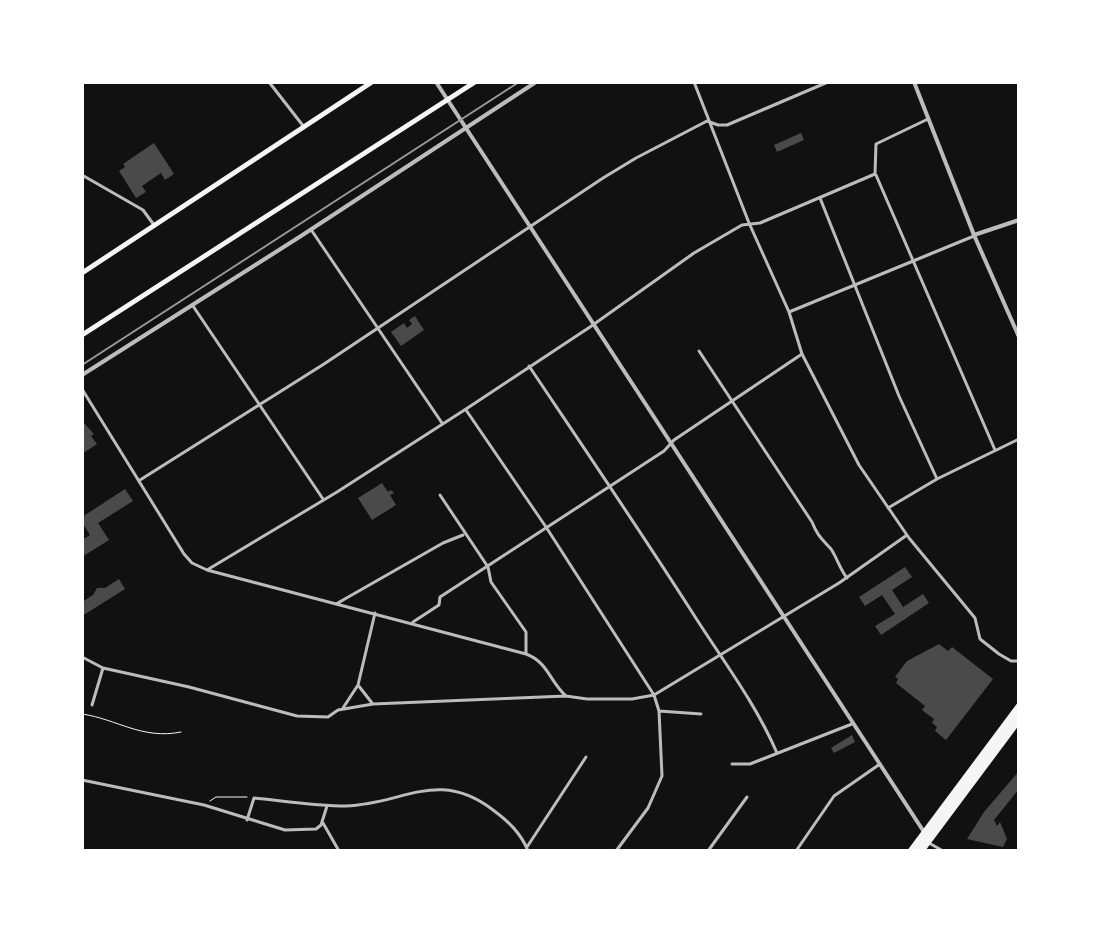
<!DOCTYPE html>
<style>
body{margin:0}
#map{position:relative;width:1101px;height:933px;overflow:hidden;background:#111;font-family:"IBM Plex Serif",serif}
canvas{display:block}
.frame{position:absolute;inset:0;border:84px solid #fff;pointer-events:none}
</style>
<div id="map">
<canvas width="1101" height="933"></canvas>
<div class="frame"></div>
</div>
<script>
const c = document.querySelector('canvas').getContext('2d');
c.lineJoin = 'round';
function fill(path, color) { c.fillStyle = color; c.fill(path, 'evenodd'); }
function strokePath(path, color, width, dash) { c.strokeStyle = color; c.lineWidth = width; c.lineCap = dash ? 'butt' : 'round'; c.setLineDash(dash || []); c.stroke(path); }
fill(new Path2D(`
 M 801,133 L 804,140 L 777,152 L 774,145 Z
 M 154,143 L 174,174 L 165,180 L 161,173 L 142,186 L 146,192 L 136,198 L 119,171 L 125,167 L 123,164 Z
 M 415,316 L 424,330 L 401,346 L 391,332 L 404,323 L 407,328 L 412,324 L 409,320 Z
 M 82,421 L 94,434 L 91,436 L 97,444 L 82,454 Z
 M 382,483 L 388,492 L 391,490 L 394,493 L 390,495 L 396,505 L 372,520 L 358,498 Z
 M 125,489 L 133,501 L 98,523 L 109,540 L 82,557 L 82,540 L 90,535 L 82,522 L 82,517 Z
 M 905,567 L 912,577 L 892,590 L 903,607 L 923,594 L 929,603 L 881,635 L 875,626 L 895,614 L 882,595 L 865,606 L 859,597 Z
 M 119,579 L 125,589 L 82,616 L 82,602 L 93,595 L 97,588 L 105,588 Z
 M 939,644 L 948,651 L 952,647 L 993,679 L 946,740 L 935,731 L 937,727 L 932,723 L 934,719 L 922,710 L 925,706 L 896,683 L 898,679 L 895,677 L 907,661 Z
 M 852,735 L 855,742 L 834,753 L 831,748 Z
 M 1019,771 L 1019,789 L 994,820 L 997,826 L 1000,822 L 1007,839 L 1003,847 L 967,839 L 984,812 Z`), '#4a4a4a');
strokePath(new Path2D(`
 M 82,714 C 117,719 142,740 181,732
 M 210,801 L 216,797 L 247,797`), '#f5f5f5', 1);
strokePath(new Path2D(`
 M 269,82 L 304,127
 M 694,82 L 749,223 L 789,312 L 802,354 L 859,465 L 909,538 L 975,618 L 980,639 L 999,654 L 1011,661 L 1019,661
 M 82,175 L 143,210 L 154,225
 M 876,175 L 995,450
 M 820,198 L 899,396 L 937,479
 M 312,231 L 442,423
 M 193,306 L 323,499
 M 789,312 L 974,236
 M 699,351 L 812,522 C 817,535 822,539 831,549 C 837,558 840,569 847,578
 M 529,366 C 584,448 639,529 692,612 C 721,658 755,702 777,753
 M 82,389 L 184,554 L 192,563 L 207,570 L 526,654 C 548,662 550,682 566,696
 M 466,410 L 546,527 L 654,695 L 659,711 L 662,776 L 648,808 L 616,851
 M 140,480 L 324,364 L 603,178 L 636,158 L 707,121 L 718,125 L 727,125 L 828,82
 M 440,495 L 488,567 L 491,582 L 526,632 L 526,654
 M 888,508 L 937,479 L 1019,439
 M 207,570 L 337,492 L 466,409 L 590,327 L 694,253 L 742,225 L 760,223 L 875,174 L 876,144 L 928,119
 M 336,604 L 443,543 L 463,535
 M 413,622 L 439,605 L 440,597 L 664,451 L 674,440 L 802,354
 M 82,657 L 103,668 L 189,687 L 297,716 L 328,717 L 338,710 L 373,704 L 566,696 L 587,699 L 632,699 L 654,695 L 839,583 L 907,535
 M 372,703 L 358,685 L 375,613
 M 92,705 L 103,668
 M 343,708 L 358,685
 M 659,711 L 701,714
 M 732,764 L 750,764 L 852,724
 M 82,780 L 204,805 L 285,830 L 316,829 L 321,825 L 327,806
 M 247,820 L 254,798 C 284,801 315,806 346,806 C 404,804 438,768 493,810 C 508,821 521,833 528,851
 M 323,823 L 339,851
 M 929,843 L 943,851
 M 527,847 L 586,757
 M 708,851 L 747,797
 M 796,851 L 834,796 L 880,764`), '#bcbcbc', 3);
strokePath(new Path2D(`
 M 436,82 L 924,832
 M 914,82 L 974,235 L 1019,337
 M 974,235 L 1019,220
 M 82,375 L 301,236 L 536,82`), '#bcbcbc', 4);
strokePath(new Path2D(`
 M 82,273 L 372,82
 M 82,335 L 475,82
 M 910,851 L 1019,705
 M 916,851 L 1019,713
 M 922,851 L 1019,721`), '#f5f5f5', 5);
strokePath(new Path2D(`
 M 82,365 L 519,82`), '#9a9a9a', 2);
</script>
